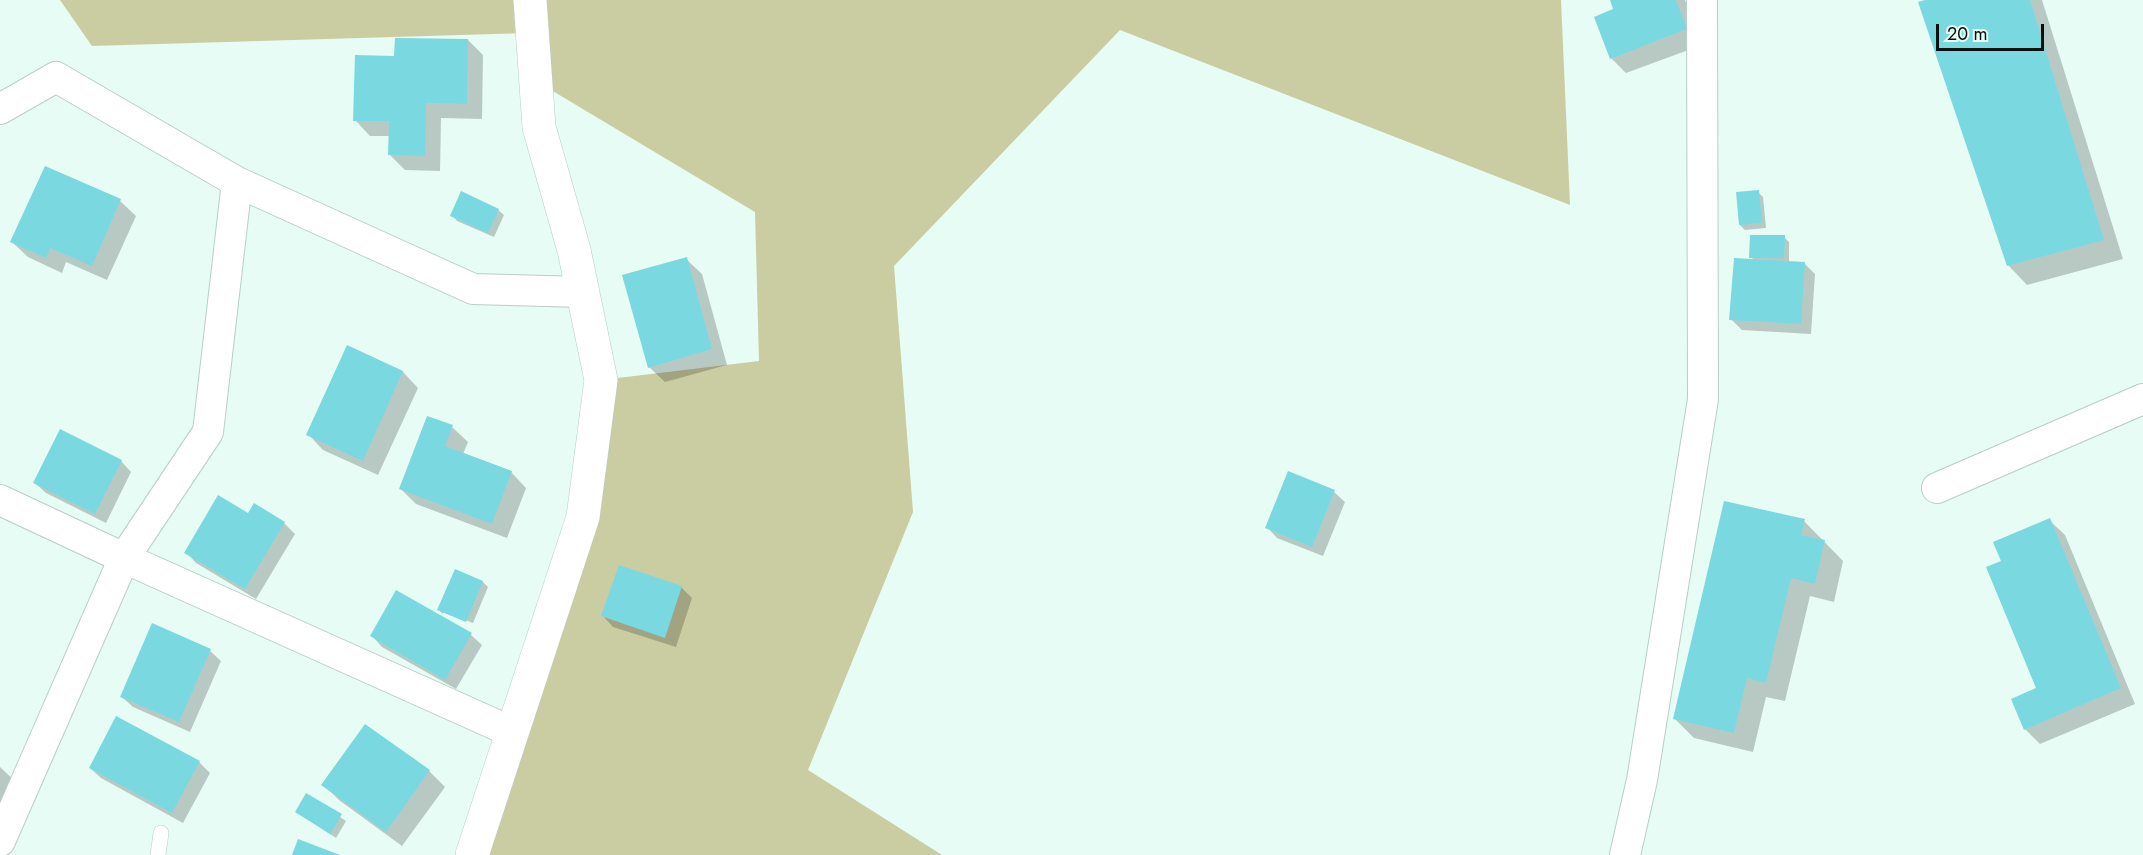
<!DOCTYPE html>
<style>
body{margin:0}
#map{position:relative;width:2143px;height:855px;overflow:hidden;background:#e6fcf4;font-family:Jost,sans-serif}
canvas{display:block}
.scale{position:absolute;left:1936px;top:24px;width:108px;height:27px;box-sizing:border-box;border:3px solid #09110e;border-top:0;padding-left:8px;font-size:18px;line-height:21px;white-space:nowrap;color:#09110e;-webkit-text-stroke:4px #e6fcf4;paint-order:stroke}
</style>
<div id="map">
<canvas width="2143" height="855"></canvas>
<div class="scale">20 m</div>
</div>
<script>
const c = document.querySelector('canvas').getContext('2d');
c.lineJoin = 'round';
function fill(path, color) { c.fillStyle = color; c.fill(path, 'evenodd'); }
function strokePath(path, color, width, dash) { c.strokeStyle = color; c.lineWidth = width; c.lineCap = dash ? 'butt' : 'round'; c.setLineDash(dash || []); c.stroke(path); }
fill(new Path2D(`
 M 60,0 L 1561,0 L 1570,205 L 1120,30 L 894,266 L 913,512 L 808,770 L 942,855 L 472,855 L 583,517 L 601,380 L 759,361 L 755,212 L 536,81 L 527,33 L 92,46 Z`), '#cacca2');
fill(new Path2D(`
 M 1611,0 L 1685,0 L 1702,45 L 1626,73 L 1611,58 L 1615,10 Z
 M 1930,0 L 2042,0 L 2123,259 L 2027,285 L 2008,265 Z
 M 468,40 L 483,55 L 482,119 L 441,118 L 440,171 L 405,170 L 390,155 L 390,136 L 370,136 L 355,120 L 396,58 Z
 M 1758,192 L 1763,197 L 1766,228 L 1745,230 L 1740,225 Z
 M 120,201 L 136,216 L 107,280 L 66,262 L 62,273 L 28,257 L 12,242 Z
 M 498,210 L 504,215 L 494,237 L 457,221 L 452,215 Z
 M 1784,237 L 1789,242 L 1789,263 L 1805,264 L 1815,274 L 1811,334 L 1742,330 L 1731,319 L 1754,260 L 1751,257 Z
 M 686,259 L 702,274 L 727,365 L 665,382 L 649,367 Z
 M 348,347 L 403,372 L 418,388 L 378,475 L 323,450 L 308,434 Z
 M 452,427 L 468,442 L 463,454 L 511,472 L 526,488 L 507,538 L 416,504 L 401,489 Z
 M 121,461 L 131,472 L 106,523 L 46,493 L 35,483 Z
 M 1334,492 L 1345,502 L 1323,556 L 1277,538 L 1267,527 Z
 M 255,505 L 284,523 L 295,534 L 256,599 L 196,563 L 186,552 L 248,515 Z
 M 2049,520 L 2065,535 L 2135,704 L 2040,744 L 2025,729 L 2038,689 L 2003,561 Z
 M 1804,521 L 1843,561 L 1834,602 L 1810,596 L 1785,701 L 1766,697 L 1753,752 L 1694,738 L 1675,719 Z
 M 455,571 L 483,582 L 488,587 L 473,623 L 443,611 L 443,614 L 439,610 Z
 M 681,587 L 692,598 L 676,647 L 613,627 L 603,616 Z
 M 397,592 L 471,635 L 482,645 L 456,689 L 382,647 L 372,636 Z
 M 210,651 L 221,661 L 190,732 L 133,707 L 122,697 Z
 M 366,726 L 429,771 L 445,787 L 402,846 L 339,800 L 323,784 Z
 M 199,762 L 210,773 L 183,823 L 101,778 L 90,768 Z
 M 0,767 L 18,784 L 0,818 Z
 M 307,795 L 346,821 L 336,838 L 297,812 Z`), '#0003');
fill(new Path2D(`
 M 1610,0 L 1676,0 L 1687,29 L 1610,59 L 1594,17 L 1613,9 Z
 M 1925,0 L 2030,0 L 2104,240 L 2007,266 L 1918,2 Z
 M 395,38 L 468,39 L 467,104 L 426,103 L 425,156 L 388,155 L 389,121 L 353,121 L 355,55 L 394,56 Z
 M 45,166 L 121,199 L 92,266 L 50,248 L 46,258 L 10,242 Z
 M 1759,190 L 1762,223 L 1739,225 L 1736,192 Z
 M 461,191 L 499,209 L 488,233 L 450,216 Z
 M 1750,235 L 1785,235 L 1784,258 L 1749,258 Z
 M 687,257 L 712,349 L 648,368 L 622,275 Z
 M 1734,258 L 1805,262 L 1801,324 L 1729,320 Z
 M 347,345 L 403,371 L 363,461 L 306,435 Z
 M 427,416 L 453,425 L 445,446 L 512,471 L 492,524 L 399,489 Z
 M 60,429 L 122,460 L 95,514 L 33,483 Z
 M 1288,471 L 1335,490 L 1312,547 L 1265,528 Z
 M 218,495 L 248,513 L 254,503 L 285,522 L 245,589 L 184,553 Z
 M 1724,501 L 1805,519 L 1801,535 L 1825,540 L 1815,584 L 1791,578 L 1766,683 L 1747,678 L 1734,733 L 1673,719 Z
 M 2050,518 L 2121,688 L 2024,730 L 2011,699 L 2036,688 L 1986,567 L 2001,561 L 1993,542 Z
 M 619,565 L 682,586 L 665,638 L 601,616 Z
 M 455,569 L 483,581 L 466,622 L 437,610 Z
 M 396,590 L 472,633 L 445,680 L 370,636 Z
 M 152,623 L 211,649 L 179,722 L 120,697 Z
 M 116,716 L 200,761 L 172,813 L 89,768 Z
 M 365,724 L 430,770 L 386,832 L 321,785 Z
 M 306,793 L 342,814 L 330,834 L 295,812 Z
 M 298,839 L 340,855 L 292,855 Z`), '#7ad8e1');
const lane = new Path2D(`
 M 158,855 L 161,833`);
const street = new Path2D(`
 M 0,109 L 56,77 L 237,182 L 208,432 L 124,558 L 0,500
 M 237,182 L 473,289 L 583,292
 M 1937,488 L 2143,399
 M 0,841 L 124,558 L 512,732
 M 1625,855 L 1642,780 L 1703,399 L 1702,0`);
const secondary = new Path2D(`
 M 472,855 L 583,517 L 601,380 L 574,250 L 539,127 L 530,0`);
strokePath(lane, '#b8cec6', 16);
strokePath(street, '#b8cec6', 32);
strokePath(secondary, '#b8cec6', 34);
strokePath(lane, '#fff', 15);
strokePath(street, '#fff', 30);
strokePath(secondary, '#fff', 33);
</script>
